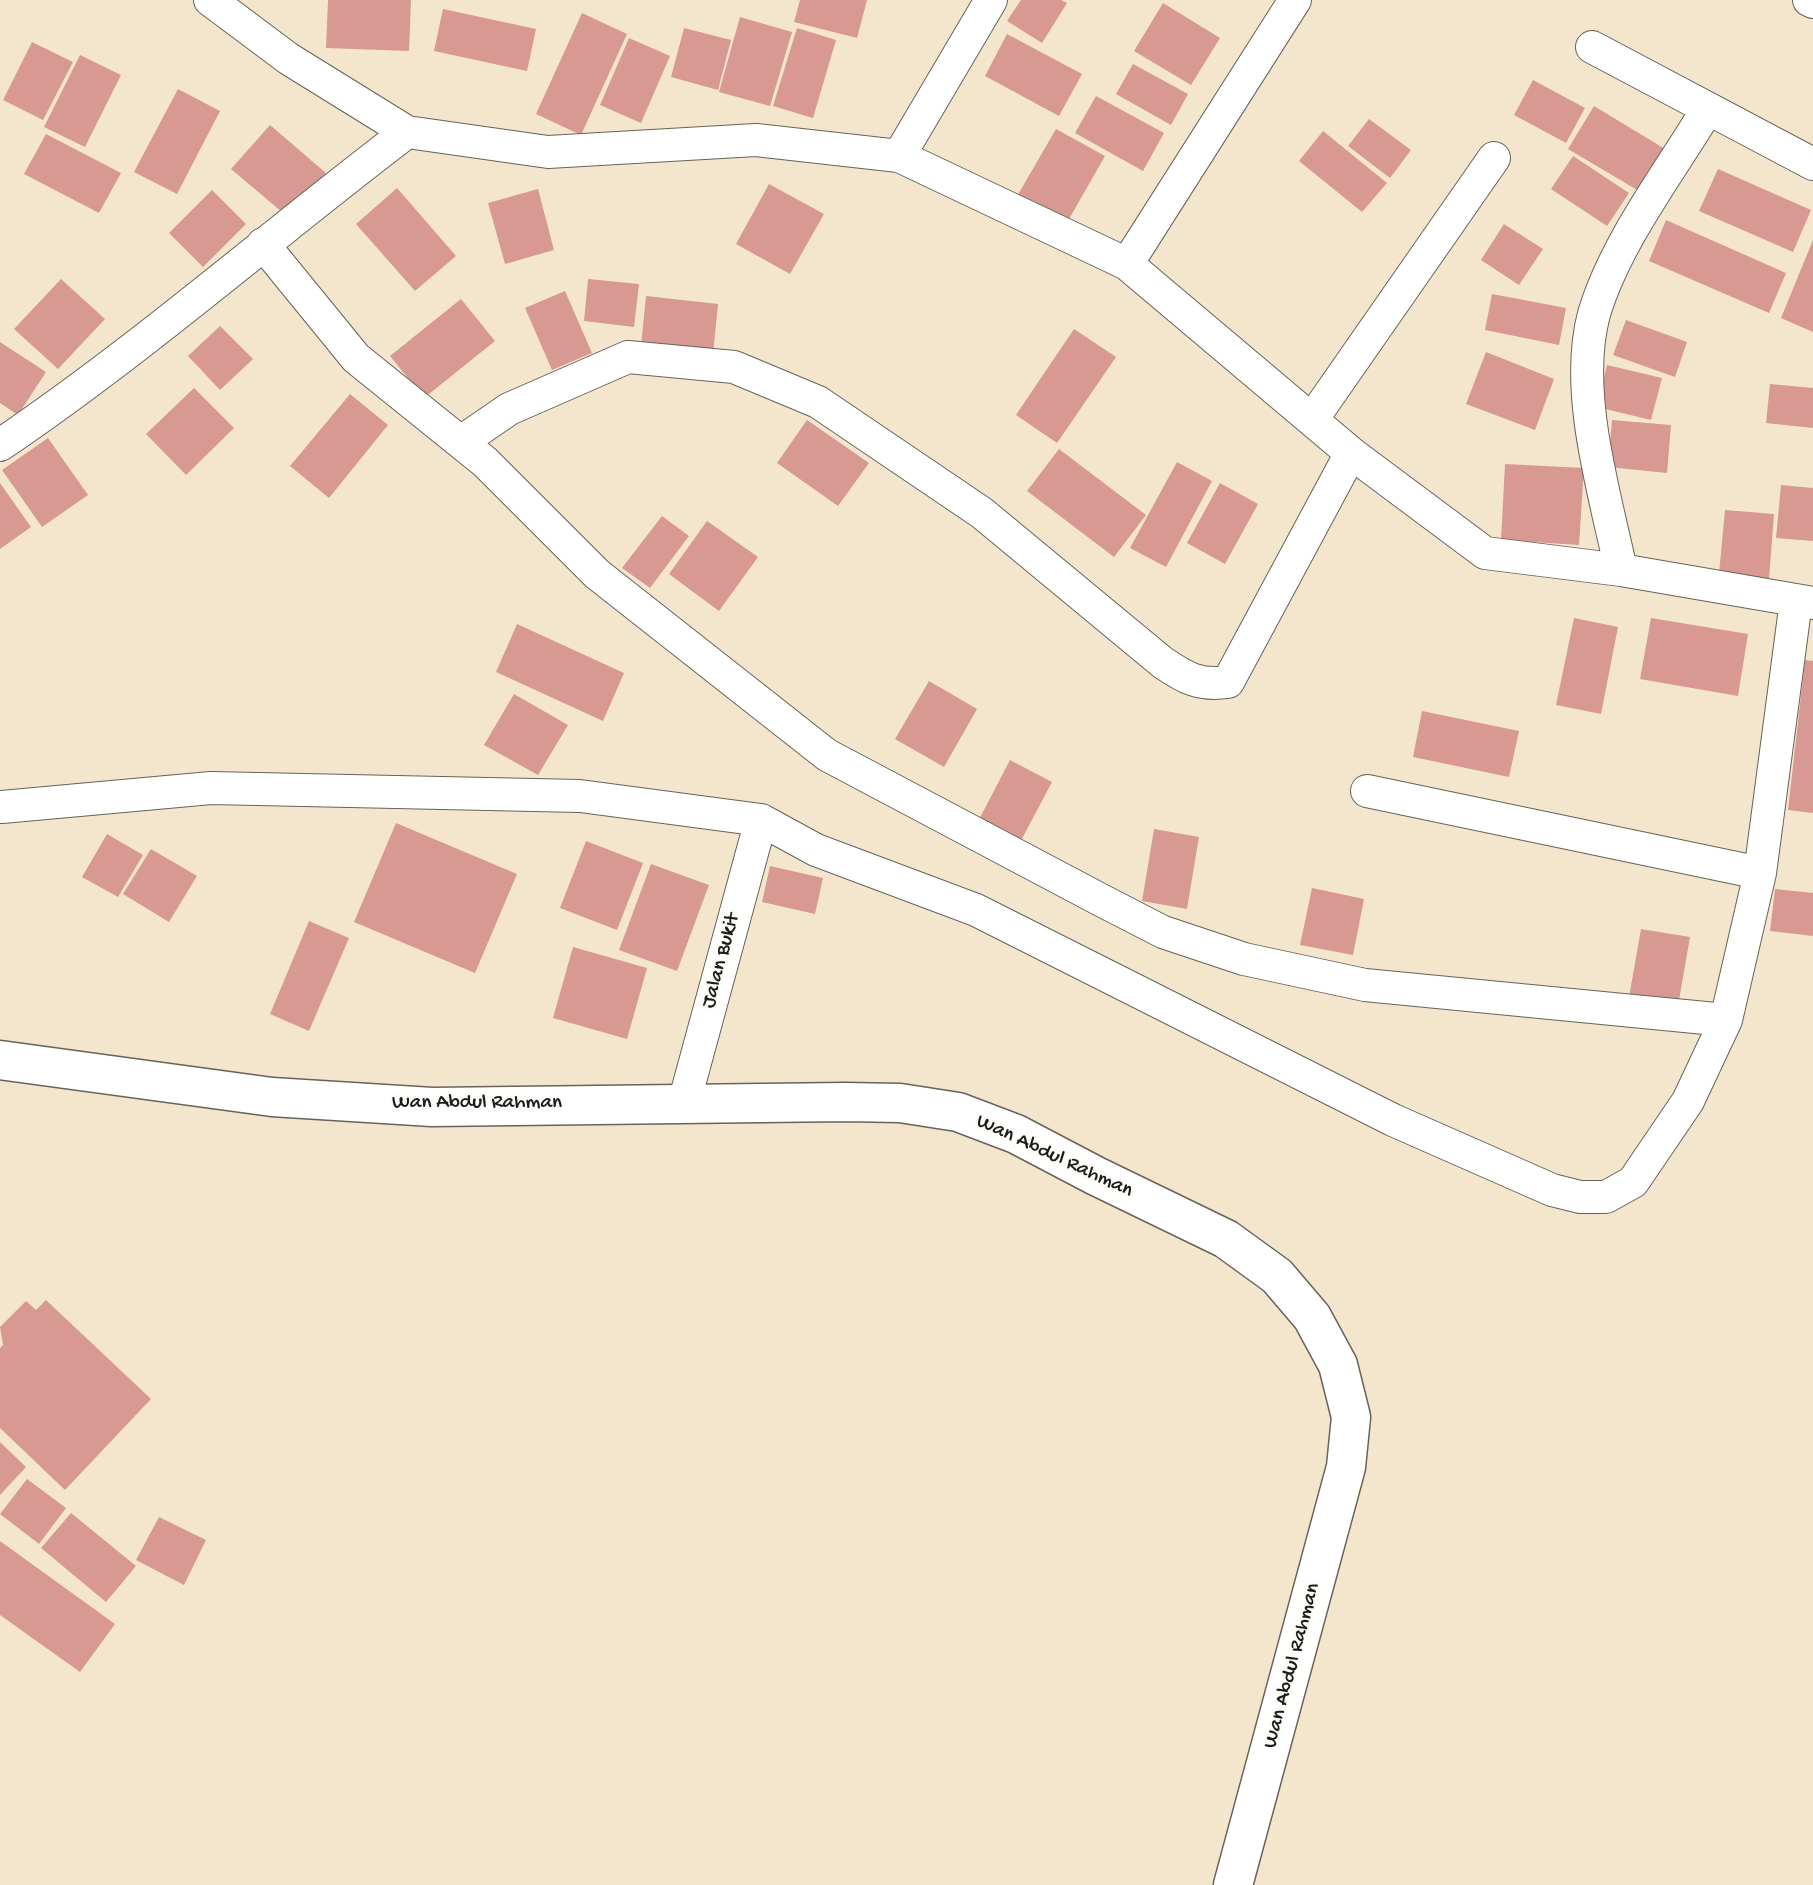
<!DOCTYPE html>
<style>
body{margin:0}
canvas{display:block;background:#f3e6cd}
</style>
<canvas width="1813" height="1885"></canvas>
<script>
const c = document.querySelector('canvas').getContext('2d');
c.lineJoin = 'round';
function fill(path, color) { c.fillStyle = color; c.fill(path, 'evenodd'); }
function strokePath(path, color, width, dash) { c.strokeStyle = color; c.lineWidth = width; c.lineCap = dash ? 'butt' : 'round'; c.setLineDash(dash || []); c.stroke(path); }
function label(font, color, halo, rows, align = 'center') {
  c.font = font + ' "Gochi Hand",sans-serif'; c.lineWidth = 6; c.setLineDash([]); c.textBaseline = 'middle'; c.strokeStyle = halo; c.fillStyle = color; for (const [text, x, y, turn = 0] of rows) {
    c.save(); c.translate(x, y); c.rotate((+turn || 0) * Math.PI / 180); c.textAlign = isNaN(turn) ? turn : align; if (halo) c.strokeText(text, 0, 0); c.fillText(text, 0, 0); c.restore();
  }
}
fill(new Path2D(`
 M 328,0 L 411,0 L 409,51 L 326,48 Z
 M 800,0 L 867,0 L 857,38 L 794,22 Z
 M 1021,0 L 1061,0 L 1067,3 L 1042,43 L 1007,21 Z
 M 1163,3 L 1220,38 L 1191,85 L 1134,51 Z
 M 443,9 L 536,29 L 527,71 L 434,51 Z
 M 582,13 L 627,34 L 581,135 L 536,114 Z
 M 740,17 L 792,32 L 770,106 L 719,92 Z
 M 684,28 L 731,40 L 718,90 L 671,77 Z
 M 797,28 L 836,40 L 813,118 L 773,106 Z
 M 1007,34 L 1082,74 L 1059,116 L 985,76 Z
 M 629,38 L 670,56 L 641,123 L 600,105 Z
 M 32,42 L 73,62 L 43,120 L 3,100 Z
 M 80,55 L 121,75 L 85,147 L 44,127 Z
 M 1133,64 L 1188,94 L 1171,125 L 1116,94 Z
 M 1533,80 L 1585,108 L 1566,143 L 1514,115 Z
 M 178,89 L 220,111 L 177,194 L 134,172 Z
 M 1096,96 L 1164,133 L 1143,171 L 1075,133 Z
 M 1594,106 L 1670,152 L 1644,194 L 1568,149 Z
 M 1369,119 L 1411,150 L 1390,178 L 1348,146 Z
 M 270,125 L 326,173 L 288,217 L 231,169 Z
 M 1056,129 L 1105,156 L 1065,226 L 1016,198 Z
 M 1323,131 L 1387,183 L 1362,212 L 1299,161 Z
 M 46,134 L 121,173 L 99,213 L 24,174 Z
 M 1573,156 L 1629,193 L 1607,226 L 1551,189 Z
 M 1718,169 L 1811,210 L 1793,252 L 1699,211 Z
 M 769,184 L 824,214 L 790,274 L 736,244 Z
 M 397,188 L 456,256 L 415,291 L 356,224 Z
 M 538,189 L 554,250 L 505,264 L 488,203 Z
 M 212,190 L 246,224 L 203,267 L 169,233 Z
 M 1666,220 L 1786,273 L 1769,313 L 1649,261 Z
 M 1504,224 L 1543,249 L 1519,285 L 1481,260 Z
 M 1813,240 L 1813,332 L 1781,318 Z
 M 61,279 L 105,319 L 58,369 L 14,329 Z
 M 588,279 L 639,284 L 634,327 L 584,321 Z
 M 565,291 L 592,353 L 552,370 L 525,308 Z
 M 1492,294 L 1566,308 L 1559,345 L 1485,330 Z
 M 646,296 L 718,304 L 713,354 L 641,346 Z
 M 461,299 L 495,341 L 424,398 L 390,356 Z
 M 1626,320 L 1687,342 L 1675,377 L 1613,355 Z
 M 220,326 L 253,359 L 220,390 L 188,356 Z
 M 1074,329 L 1116,357 L 1057,443 L 1016,415 Z
 M 0,342 L 46,372 L 18,415 L 0,403 Z
 M 1486,352 L 1554,379 L 1535,430 L 1466,404 Z
 M 1607,365 L 1662,378 L 1651,420 L 1597,407 Z
 M 1770,384 L 1813,388 L 1813,428 L 1766,423 Z
 M 194,388 L 234,428 L 186,475 L 146,434 Z
 M 350,394 L 388,425 L 329,498 L 290,466 Z
 M 807,420 L 869,463 L 838,506 L 777,463 Z
 M 1612,420 L 1671,425 L 1667,473 L 1608,467 Z
 M 48,438 L 88,495 L 42,527 L 2,470 Z
 M 1059,449 L 1146,515 L 1114,557 L 1027,491 Z
 M 1177,462 L 1212,481 L 1166,567 L 1130,548 Z
 M 1505,464 L 1584,468 L 1579,545 L 1501,540 Z
 M 0,483 L 31,527 L 0,549 Z
 M 1220,483 L 1258,504 L 1225,564 L 1187,543 Z
 M 1781,485 L 1813,488 L 1813,541 L 1776,538 Z
 M 1725,510 L 1774,514 L 1769,579 L 1719,574 Z
 M 662,516 L 689,536 L 650,588 L 622,568 Z
 M 707,521 L 758,557 L 719,611 L 669,574 Z
 M 1574,618 L 1618,627 L 1601,714 L 1556,705 Z
 M 1651,618 L 1748,634 L 1738,696 L 1640,679 Z
 M 517,624 L 624,673 L 603,721 L 496,672 Z
 M 1805,660 L 1813,661 L 1813,813 L 1788,810 Z
 M 929,681 L 977,709 L 944,767 L 895,739 Z
 M 514,694 L 568,725 L 538,775 L 484,745 Z
 M 1422,711 L 1519,731 L 1509,777 L 1413,757 Z
 M 1010,760 L 1052,782 L 1016,850 L 974,829 Z
 M 396,823 L 517,874 L 475,973 L 354,922 Z
 M 1154,829 L 1199,837 L 1187,909 L 1142,901 Z
 M 107,834 L 143,855 L 118,897 L 82,877 Z
 M 586,841 L 643,863 L 617,930 L 560,908 Z
 M 151,849 L 197,876 L 169,922 L 123,894 Z
 M 651,864 L 709,885 L 677,971 L 619,950 Z
 M 770,866 L 823,878 L 815,914 L 762,902 Z
 M 1312,888 L 1364,899 L 1353,955 L 1300,945 Z
 M 1775,889 L 1813,893 L 1813,936 L 1770,931 Z
 M 309,921 L 349,938 L 309,1031 L 270,1014 Z
 M 1641,929 L 1690,937 L 1678,1006 L 1629,997 Z
 M 573,947 L 647,968 L 627,1039 L 553,1018 Z
 M 46,1300 L 151,1399 L 65,1490 L 0,1428 L 0,1348 L 3,1345 L 0,1327 L 26,1301 L 36,1310 Z
 M 0,1442 L 26,1467 L 0,1495 Z
 M 27,1479 L 66,1508 L 39,1544 L 0,1514 Z
 M 71,1513 L 136,1566 L 106,1602 L 41,1548 Z
 M 159,1517 L 206,1540 L 184,1585 L 136,1560 Z
 M 0,1541 L 115,1624 L 80,1672 L 0,1615 Z`), '#d89993');
const minor = new Path2D(`
 M 210,0 L 289,59 L 407,132 L 548,152 L 756,140 L 899,156 L 1127,264 L 1351,453 L 1485,553 L 1621,570 L 1813,603
 M 1809,0 L 1813,2
 M 1592,47 L 1813,164
 M 899,156 L 991,0
 M 263,244 L 356,358 L 485,462 L 597,574 L 827,755 L 1099,899 L 1163,932 L 1244,959 L 1365,985 L 1726,1020
 M 1127,264 L 1295,0
 M 1313,418 L 1494,158
 M 461,442 L 509,409 L 628,357 L 734,367 L 818,402 L 982,513 L 1162,662 C 1185,678 1199,686 1228,682 L 1351,453
 M 0,445 C 142,349 270,236 407,132
 M 1621,570 C 1605,494 1573,391 1594,314 C 1615,243 1669,173 1707,110
 M 1367,791 L 1760,873
 M 2,807 L 211,788 L 580,796 L 761,820 L 816,850 L 976,910 L 1393,1120 L 1552,1190 L 1580,1197 L 1606,1197 L 1633,1182 L 1688,1101 L 1726,1020 L 1760,873 L 1796,601
 M 684,1103 L 761,820`);
const tertiary = new Path2D(`
 M 0,1060 L 272,1097 L 432,1107 L 845,1102 L 900,1103 L 958,1112 L 1016,1134 L 1096,1176 L 1226,1239 L 1277,1276 L 1312,1317 L 1338,1365 L 1351,1417 L 1346,1467 L 1233,1885`);
strokePath(minor, '#67635a', 34);
strokePath(tertiary, '#67635a', 41);
strokePath(minor, '#fff', 32);
strokePath(tertiary, '#fff', 38);
label('21px', '#1c1c1c', '#fdfcf7', [
 ["Jalan Bukit",722,961,-75],
 ["Wan Abdul Rahman",477,1104],
 ["Wan Abdul Rahman",1054,1157,25],
 ["Wan Abdul Rahman",1293,1666,-75]
]);
</script>
